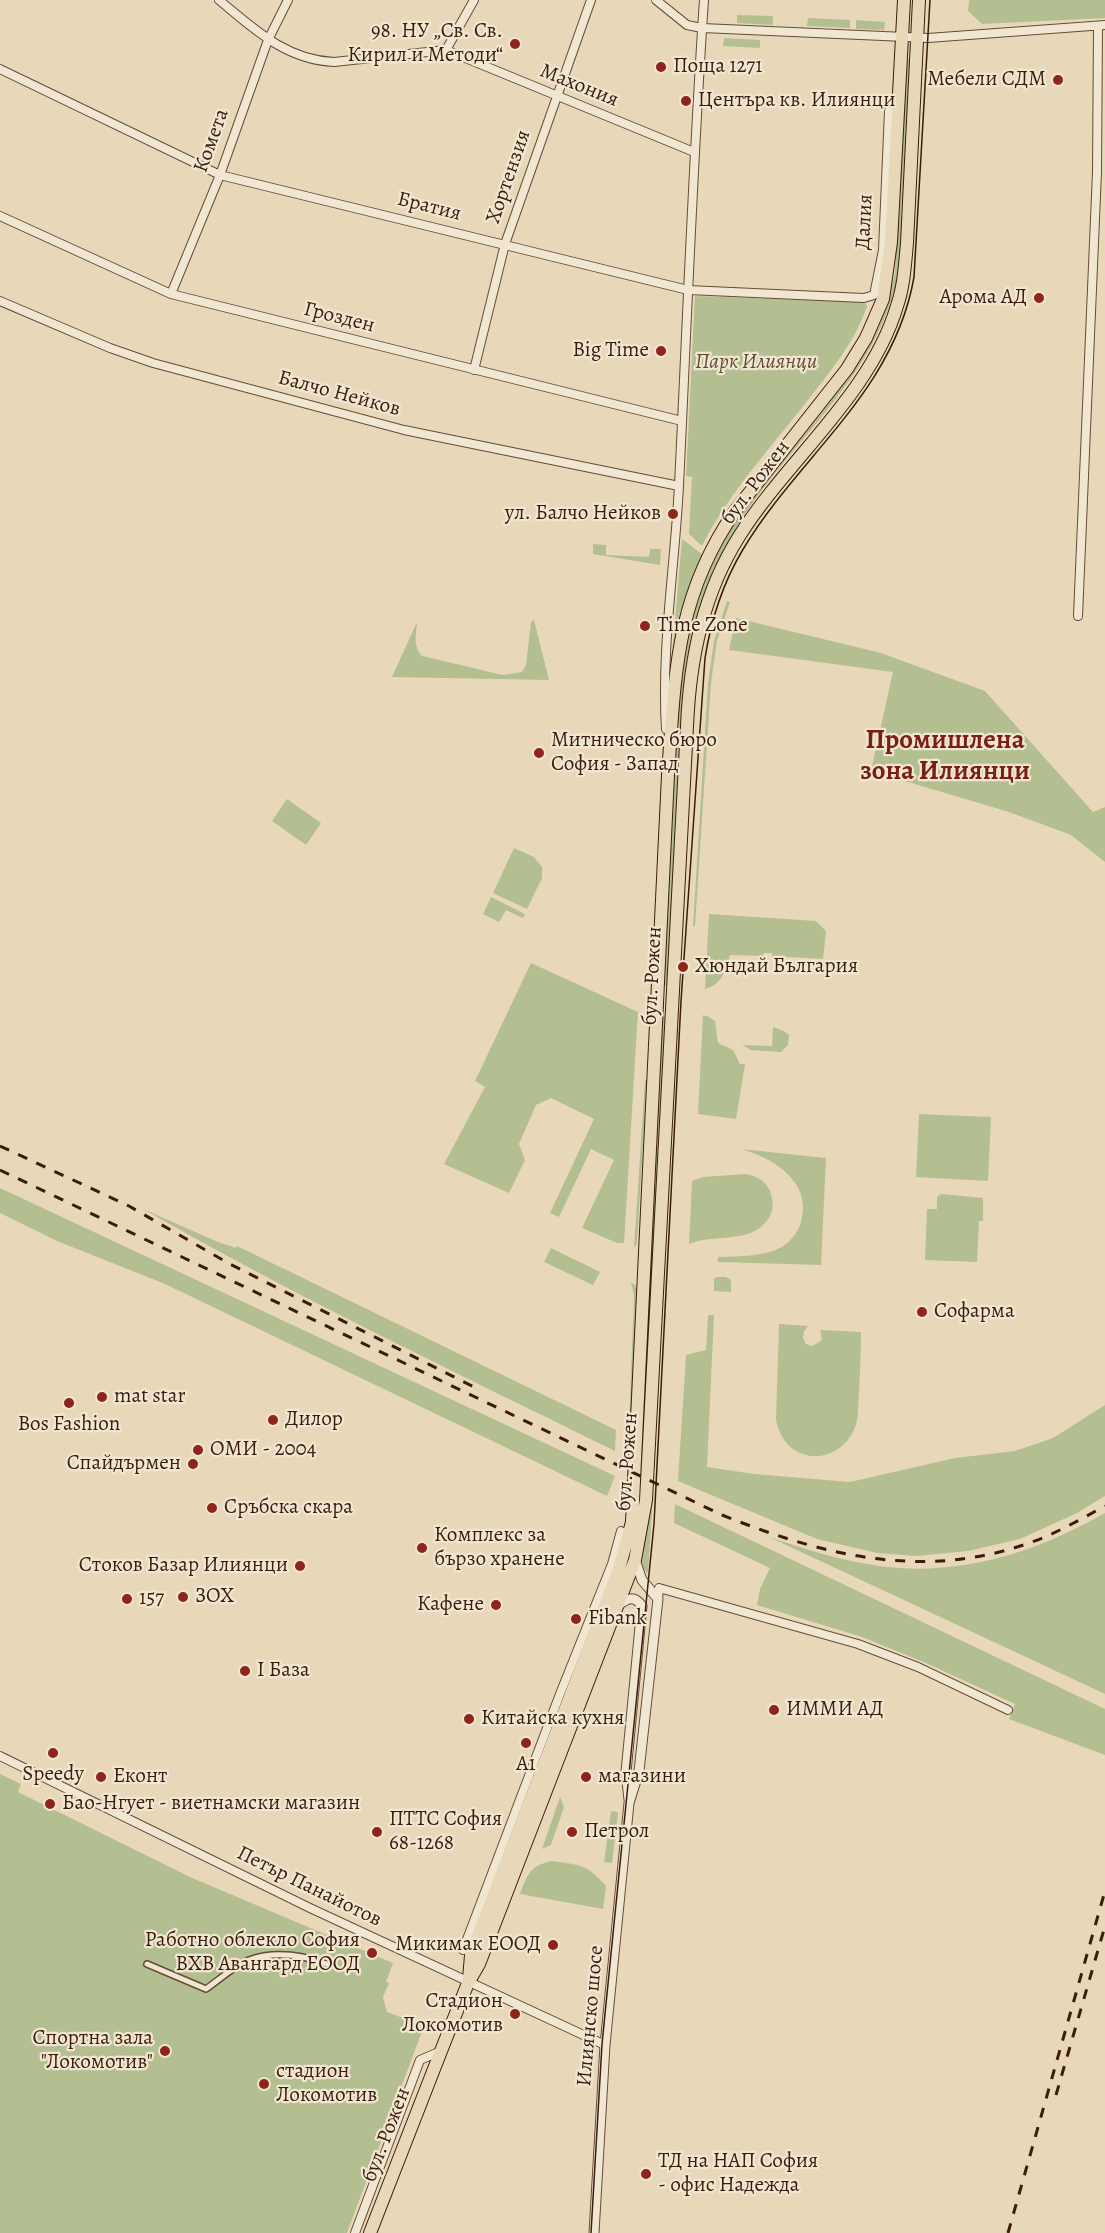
<!DOCTYPE html>
<meta charset="utf-8">
<style>
body{margin:0}
canvas{display:block;background:#e8d8b9}
</style>
<canvas width="1105" height="2233"></canvas>
<script>
const c = document.querySelector('canvas').getContext('2d');
c.lineJoin = 'round';
function fill(path, color) { c.fillStyle = color; c.fill(path, 'evenodd'); }
function strokePath(path, color, width, dash) { c.strokeStyle = color; c.lineWidth = width; c.lineCap = dash ? 'butt' : 'round'; c.setLineDash(dash || []); c.stroke(path); }
function label(font, color, halo, rows, align = 'center') {
  c.font = font + ' Alegreya,serif'; c.lineWidth = 4.5; c.setLineDash([]); c.textBaseline = 'middle'; c.strokeStyle = halo; c.fillStyle = color; for (const [text, x, y, turn = 0] of rows) {
    c.save(); c.translate(x, y); c.rotate((+turn || 0) * Math.PI / 180); c.textAlign = isNaN(turn) ? turn : align; if (halo) c.strokeText(text, 0, 0); c.fillText(text, 0, 0); c.restore();
  }
}
fill(new Path2D(`
 M 969,0 L 1105,0 L 1105,18 L 982,24 L 968,11 Z
 M 737,15 L 773,16 L 773,25 L 737,23 Z
 M 808,18 L 850,20 L 850,28 L 807,26 Z
 M 856,20 L 885,22 L 884,30 L 856,29 Z
 M 724,38 L 760,40 L 760,48 L 723,46 Z
 M 906,59 L 912,59 L 899,271 C 878,377 793,437 739,524 C 714,564 698,606 689,652 L 668,986 L 663,985 C 666,921 670,856 673,791 C 678,708 678,633 716,557 C 766,457 873,386 895,272 Z
 M 695,296 L 864,302 L 867,306 C 857,337 835,366 815,391 C 777,441 730,490 702,546 L 689,534 L 692,477 L 686,476 Z
 M 682,539 L 703,555 L 680,612 L 676,629 L 668,704 Z
 M 593,544 L 606,545 L 606,555 L 649,557 L 650,549 L 661,549 L 660,565 L 593,554 Z
 M 727,601 L 730,602 L 717,641 L 711,683 L 695,926 L 693,926 L 708,683 L 714,641 Z
 M 736,618 L 881,653 L 985,691 L 1093,812 L 1105,807 L 1105,862 L 1071,835 L 1009,812 L 871,771 L 893,672 L 729,650 Z
 M 534,620 L 549,680 L 392,677 L 417,622 C 416,634 413,647 422,656 L 503,675 L 522,672 L 526,665 L 531,622 Z
 M 287,799 L 321,823 L 306,845 L 272,821 Z
 M 514,848 L 534,857 L 542,867 L 542,878 L 527,909 L 493,893 Z
 M 491,897 L 525,914 L 523,918 L 506,910 L 499,922 L 483,914 Z
 M 709,914 L 816,921 L 826,931 L 823,959 L 772,956 L 772,953 L 764,953 L 763,956 L 730,955 C 726,970 722,985 705,989 Z
 M 531,963 L 638,1012 L 624,1243 L 617,1243 L 582,1228 L 614,1160 L 591,1149 L 559,1217 L 550,1213 L 594,1119 L 551,1098 L 536,1105 L 519,1144 L 525,1160 L 509,1193 L 444,1164 L 485,1087 L 475,1081 Z
 M 661,1015 L 666,1015 L 644,1472 L 638,1531 L 623,1579 Z
 M 678,1015 L 651,1529 L 648,1573 L 643,1569 L 642,1564 L 651,1477 Z
 M 703,1015 L 709,1017 L 715,1021 L 718,1043 L 733,1050 L 740,1064 L 745,1064 L 736,1119 L 698,1114 Z
 M 773,1027 L 784,1031 L 789,1035 L 788,1045 L 781,1052 L 751,1050 L 742,1045 L 772,1046 Z
 M 645,1080 L 647,1080 L 637,1243 L 634,1248 Z
 M 919,1114 L 991,1117 L 988,1181 L 916,1177 Z
 M 741,1149 L 826,1158 L 821,1265 L 718,1262 L 718,1257 C 739,1256 763,1257 782,1247 C 791,1241 798,1232 801,1222 C 813,1183 774,1158 741,1149 Z
 M 746,1174 C 756,1176 764,1180 769,1189 C 773,1197 774,1208 770,1216 C 755,1245 715,1233 689,1244 L 692,1181 L 703,1177 Z
 M 0,1188 L 615,1476 L 607,1496 L 165,1284 L 57,1241 L 0,1213 Z
 M 941,1194 L 983,1198 L 983,1221 L 979,1221 L 977,1262 L 925,1260 L 927,1209 L 937,1209 L 937,1197 Z
 M 143,1209 L 218,1242 L 236,1248 L 237,1246 L 616,1430 L 615,1451 C 457,1373 296,1297 143,1209 Z
 M 551,1248 L 600,1272 L 593,1285 L 544,1262 Z
 M 717,1277 L 726,1277 L 731,1280 L 731,1292 L 714,1291 L 714,1279 Z
 M 631,1282 L 636,1286 L 637,1290 L 628,1497 L 626,1504 L 634,1296 Z
 M 708,1315 L 714,1315 L 707,1467 L 754,1474 L 850,1482 L 955,1458 L 1015,1451 L 1053,1438 L 1105,1405 L 1105,1496 L 1077,1513 L 1020,1539 L 968,1551 L 916,1556 L 877,1553 L 817,1539 L 692,1487 L 678,1481 L 686,1355 L 706,1350 Z
 M 779,1324 L 808,1326 L 804,1331 L 803,1338 L 806,1344 L 812,1346 L 822,1340 L 820,1330 L 861,1332 C 861,1352 860,1372 859,1392 C 858,1401 859,1411 857,1420 C 853,1443 830,1461 806,1455 C 788,1450 779,1436 776,1419 Z
 M 675,1504 L 1105,1709 L 1105,1755 L 1009,1719 L 1015,1704 L 926,1663 L 862,1637 L 757,1605 L 760,1589 L 770,1568 L 674,1523 Z
 M 1105,1513 L 1105,1694 L 769,1537 C 811,1551 854,1565 899,1568 C 972,1573 1042,1549 1105,1513 Z
 M 0,1774 L 21,1784 L 18,1792 L 190,1877 L 393,1963 L 386,1982 L 389,1983 L 383,1997 L 387,2012 L 424,2026 L 347,2233 L 0,2233 Z
 M 560,1797 L 564,1807 L 551,1845 L 542,1849 Z
 M 614,1811 L 618,1813 L 612,1863 L 604,1862 L 611,1812 Z
 M 552,1861 C 580,1865 587,1864 606,1886 L 603,1909 L 520,1894 C 528,1874 529,1866 552,1861 Z`), '#b3bf91');
const pedestrian = new Path2D(`
 M 147,1964 L 206,1989 C 219,1980 234,1966 249,1960 C 274,1951 302,1955 327,1964`);
const minor = new Path2D(`
 M 219,0 C 254,29 286,60 334,62 L 446,50 L 694,152
 M 656,0 L 687,25 L 702,28 L 928,38 L 1105,25
 M 446,50 L 474,0
 M 0,69 L 220,175 L 688,290 L 864,298 L 874,295 L 883,250 L 889,111
 M 0,216 L 171,294 L 682,421
 M 171,294 L 220,175 L 268,40 L 288,0
 M 0,301 L 110,348 L 153,363 L 404,430 L 679,486
 M 474,370 L 505,244 L 591,0
 M 1078,616 L 1097,172 L 1098,26
 M 666,729 C 661,648 675,566 679,485 C 687,323 693,161 704,0
 M 658,1599 L 659,1588 L 858,1644 L 918,1667 L 1008,1710
 M 0,1756 L 310,1908 L 605,2045
 M 463,1950 L 560,1694 L 612,1564 L 621,1531
 M 355,2233 L 420,2060 L 441,2051`);
const tertiary = new Path2D(`
 M 618,1606 C 627,1598 634,1595 642,1606 L 626,1772 L 629,1800
 M 594,2233 L 605,2045 L 629,1803 L 639,1771 L 658,1599 L 642,1580 L 635,1560`);
const primary = new Path2D(`
 M 469,1979 L 471,1955 L 619,1569 L 632,1522 L 668,775 C 675,675 675,598 735,511 L 847,369 L 866,338 L 883,299 L 891,242 L 904,0
 M 370,2233 L 441,2051 L 468,1983 L 479,1964 L 635,1560 L 646,1500 L 687,726 C 690,658 703,593 740,535 C 788,459 871,394 897,306 C 904,286 905,264 907,243 L 919,0`);
strokePath(pedestrian, '#674b36', 8);
strokePath(minor, '#674b36', 10);
strokePath(tertiary, '#674b36', 11);
strokePath(primary, '#3c1c0b', 14);
strokePath(pedestrian, '#f0e6d2', 5);
strokePath(minor, '#f0e6d2', 8);
strokePath(tertiary, '#f0e6d2', 9);
strokePath(primary, '#e8d8b9', 12);
strokePath(new Path2D(`
 M 591,2233 L 602,2044 L 654,1524 L 681,1001 L 705,658 C 711,620 722,585 742,551 C 798,456 894,393 914,277 L 930,0`), '#3c1c0b', 1.5);
strokePath(new Path2D(`
 M 0,1146 L 129,1206 L 228,1263 L 480,1390
 M 0,1170 L 722,1515 C 824,1556 925,1581 1032,1542 C 1057,1533 1081,1519 1105,1506
 M 1056,2095 L 1105,1926
 M 1008,2233 L 1105,1891`), '#3c1c0b', 3, [10, 10]);
for (const [x, y, r, color] of [
 [515,44,6,"#8f2418"],
 [661,67,6,"#8f2418"],
 [1058,80,6,"#8f2418"],
 [686,101,6,"#8f2418"],
 [1039,298,6,"#8f2418"],
 [661,351,6,"#8f2418"],
 [673,514,6,"#8f2418"],
 [645,626,6,"#8f2418"],
 [539,753,6,"#8f2418"],
 [683,967,6,"#8f2418"],
 [922,1312,6,"#8f2418"],
 [102,1397,6,"#8f2418"],
 [69,1403,6,"#8f2418"],
 [273,1420,6,"#8f2418"],
 [198,1450,6,"#8f2418"],
 [193,1464,6,"#8f2418"],
 [212,1508,6,"#8f2418"],
 [422,1548,6,"#8f2418"],
 [300,1566,6,"#8f2418"],
 [183,1597,6,"#8f2418"],
 [127,1599,6,"#8f2418"],
 [496,1605,6,"#8f2418"],
 [576,1619,6,"#8f2418"],
 [245,1671,6,"#8f2418"],
 [774,1710,6,"#8f2418"],
 [469,1719,6,"#8f2418"],
 [526,1743,6,"#8f2418"],
 [53,1753,6,"#8f2418"],
 [101,1777,6,"#8f2418"],
 [586,1777,6,"#8f2418"],
 [50,1804,6,"#8f2418"],
 [377,1832,6,"#8f2418"],
 [572,1832,6,"#8f2418"],
 [553,1945,6,"#8f2418"],
 [372,1953,6,"#8f2418"],
 [515,2014,6,"#8f2418"],
 [165,2051,6,"#8f2418"],
 [264,2084,6,"#8f2418"],
 [646,2174,6,"#8f2418"]
]) { const dot = new Path2D(); dot.arc(x, y, r, 0, 2 * Math.PI); c.fillStyle = color; c.fill(dot); strokePath(dot, '#f0e6d2', 2); }
label('21px', '#3c1c0b', '#f0e6d2', [
 ["98. НУ „Св. Св.",503,32,"right"],
 ["Кирил и Методи“",503,56,"right"],
 ["Поща 1271",673,67],
 ["Мебели СДМ",1046,80,"right"],
 ["Центъра кв. Илиянци",698,101],
 ["Арома АД",1027,298,"right"],
 ["Big Time",649,351,"right"],
 ["ул. Балчо Нейков",661,514,"right"],
 ["Time Zone",657,626],
 ["Митническо бюро",551,741],
 ["София - Запад",551,765],
 ["Хюндай България",695,967],
 ["Софарма",934,1312],
 ["mat star",114,1397],
 ["Дилор",285,1420],
 ["Bos Fashion",69,1425,"center"],
 ["ОМИ - 2004",210,1450],
 ["Спайдърмен",181,1464,"right"],
 ["Сръбска скара",224,1508],
 ["Комплекс за",434,1536],
 ["бързо хранене",434,1560],
 ["Стоков Базар Илиянци",288,1566,"right"],
 ["ЗОХ",195,1597],
 ["157",139,1599],
 ["Кафене",484,1605,"right"],
 ["Fibank",588,1619],
 ["I База",257,1671],
 ["ИММИ АД",786,1710],
 ["Китайска кухня",481,1719],
 ["A1",526,1765,"center"],
 ["Speedy",53,1775,"center"],
 ["Еконт",113,1777],
 ["магазини",598,1777],
 ["Бао-Нгует - виетнамски магазин",62,1804],
 ["ПТТС София",389,1820],
 ["68-1268",389,1844],
 ["Петрол",584,1832],
 ["Работно облекло София",360,1941,"right"],
 ["ВХВ Авангард ЕООД",360,1965,"right"],
 ["Микимак ЕООД",541,1945,"right"],
 ["Стадион",503,2002,"right"],
 ["Локомотив",503,2026,"right"],
 ["Спортна зала",153,2039,"right"],
 ["\"Локомотив\"",153,2063,"right"],
 ["стадион",276,2072],
 ["Локомотив",276,2096],
 ["ТД на НАП София",658,2162],
 ["- офис Надежда",658,2186]
], 'left');
label('21px', '#3c1c0b', '#f0e6d2', [
 ["Махония",579,86,22],
 ["Комета",212,141,-70],
 ["Хортензия",509,177,-71],
 ["Братия",429,207,14],
 ["Далия",865,222,-87],
 ["Грозден",339,318,14],
 ["Балчо Нейков",339,394,15],
 ["бул. Рожен",756,483,-53],
 ["бул. Рожен",653,976,-87],
 ["бул. Рожен",628,1462,-86],
 ["Петър Панайотов",309,1887,26],
 ["Илиянско шосе",591,2016,-85],
 ["бул. Рожен",387,2135,-69]
]);
label('italic 21px', '#604d33', '#f0e6d2', [
 ["Парк Илиянци",756,363]
]);
label('bold 27px', '#7a1f14', '#f0e6d2', [
 ["Промишлена",945,741],
 ["зона Илиянци",945,772]
]);
</script>
